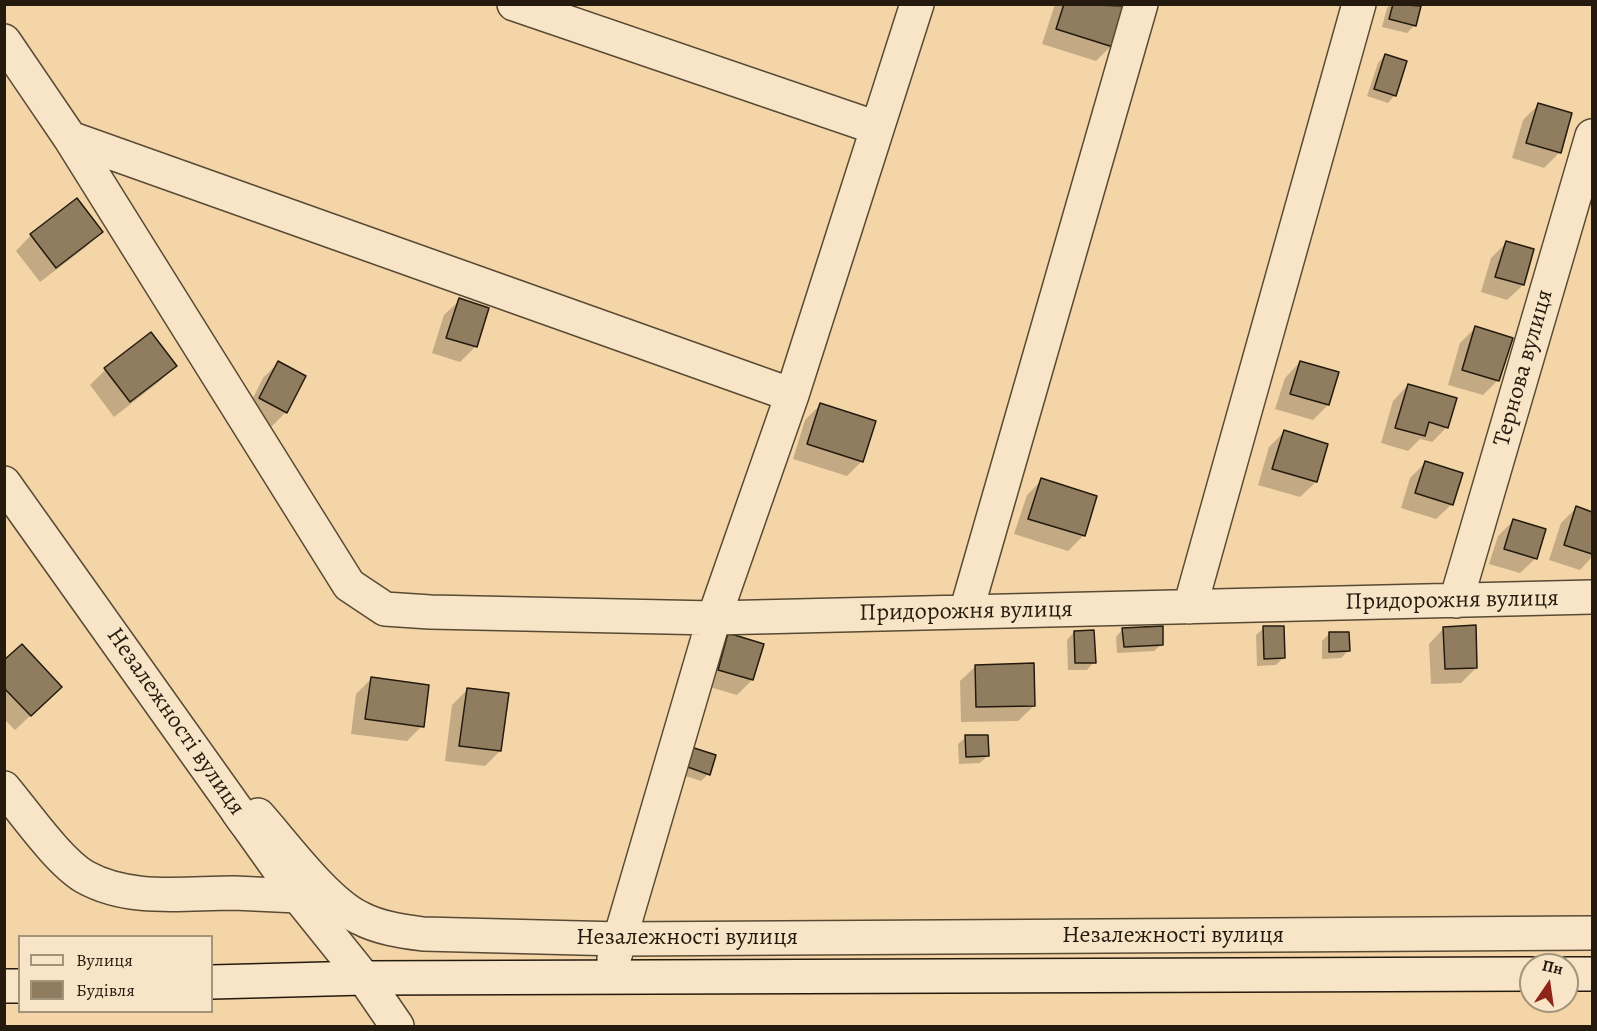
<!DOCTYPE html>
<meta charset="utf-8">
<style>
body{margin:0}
#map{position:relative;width:1597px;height:1031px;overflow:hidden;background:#f4d5a7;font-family:Alegreya,serif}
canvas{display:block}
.frame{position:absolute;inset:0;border:6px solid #241b0e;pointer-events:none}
.legend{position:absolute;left:18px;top:935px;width:195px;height:78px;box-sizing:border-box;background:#f8e4c6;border:2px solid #a3947c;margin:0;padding:8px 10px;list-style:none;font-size:18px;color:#241b0e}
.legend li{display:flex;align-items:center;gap:12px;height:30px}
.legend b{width:30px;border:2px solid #a3947c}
.north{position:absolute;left:1519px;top:953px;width:60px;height:60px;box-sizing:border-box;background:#f8e4c6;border:2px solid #a3947c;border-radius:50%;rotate:13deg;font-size:16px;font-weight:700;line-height:24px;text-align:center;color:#241b0e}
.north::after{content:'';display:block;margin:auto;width:21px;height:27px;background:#8f2418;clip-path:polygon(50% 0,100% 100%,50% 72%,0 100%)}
</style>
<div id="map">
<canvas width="1597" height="1031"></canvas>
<div class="frame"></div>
<ul class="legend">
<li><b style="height:8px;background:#f8e4c6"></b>Вулиця</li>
<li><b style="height:16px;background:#907c5e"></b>Будівля</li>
</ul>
<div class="north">Пн</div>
</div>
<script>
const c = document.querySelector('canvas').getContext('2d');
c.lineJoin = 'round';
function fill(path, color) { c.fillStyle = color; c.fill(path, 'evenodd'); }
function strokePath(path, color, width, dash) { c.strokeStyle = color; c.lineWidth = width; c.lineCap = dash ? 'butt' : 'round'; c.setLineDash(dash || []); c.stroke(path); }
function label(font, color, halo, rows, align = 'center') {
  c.font = font + ' Alegreya,serif'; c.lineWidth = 4.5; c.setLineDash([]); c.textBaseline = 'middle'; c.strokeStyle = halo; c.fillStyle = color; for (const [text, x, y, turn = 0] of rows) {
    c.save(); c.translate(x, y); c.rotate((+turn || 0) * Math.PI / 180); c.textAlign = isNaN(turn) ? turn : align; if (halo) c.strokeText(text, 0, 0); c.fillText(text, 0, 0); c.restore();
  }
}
fill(new Path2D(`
 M 1055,4 L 1116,4 L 1124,7 L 1111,46 L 1096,61 L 1042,44 Z
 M 1391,4 L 1409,4 L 1420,7 L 1415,25 L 1407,33 L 1382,27 L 1387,8 Z
 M 1385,55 L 1395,95 L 1388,103 L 1367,96 L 1378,63 Z
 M 1538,105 L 1560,152 L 1544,168 L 1512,158 L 1523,120 Z
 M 76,200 L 101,232 L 86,247 L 40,282 L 16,251 L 31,235 Z
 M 1506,243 L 1523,285 L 1507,300 L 1481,292 L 1491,258 Z
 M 460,300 L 488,309 L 475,347 L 460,362 L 432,353 L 444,315 Z
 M 1476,327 L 1498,380 L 1483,395 L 1448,385 L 1460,343 Z
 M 150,334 L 175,366 L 160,381 L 114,417 L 90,385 L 105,370 Z
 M 1300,362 L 1328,405 L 1313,420 L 1275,409 L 1285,378 Z
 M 278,363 L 286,412 L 271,427 L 245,414 L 263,378 Z
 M 1408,385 L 1447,427 L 1432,442 L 1420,439 L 1408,451 L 1381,443 L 1393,401 Z
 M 820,405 L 862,461 L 847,476 L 793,459 L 805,420 Z
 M 1284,432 L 1316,482 L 1300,497 L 1258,485 L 1269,447 Z
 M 1425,463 L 1452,504 L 1436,519 L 1401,508 L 1410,478 Z
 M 1042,480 L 1096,497 L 1083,536 L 1068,551 L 1014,534 L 1027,495 Z
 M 1576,508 L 1592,513 L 1592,557 L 1580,570 L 1549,560 L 1561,523 Z
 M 1513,521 L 1536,558 L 1520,573 L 1489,564 L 1498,536 Z
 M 1264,628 L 1283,658 L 1276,665 L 1257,666 L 1256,635 Z
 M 1444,628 L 1476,668 L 1461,683 L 1431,684 L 1429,644 Z
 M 1123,629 L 1162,644 L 1154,651 L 1117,653 L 1116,637 Z
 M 1074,632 L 1094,662 L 1087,670 L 1068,670 L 1067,640 Z
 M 1329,634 L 1348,651 L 1341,658 L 1322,659 L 1322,641 Z
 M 729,635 L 752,680 L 737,695 L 703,685 L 713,650 Z
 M 4,662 L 45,702 L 15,730 L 4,719 Z
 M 976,666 L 1034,706 L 1018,721 L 961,722 L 960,681 Z
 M 371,679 L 422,726 L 407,741 L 351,734 L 356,694 Z
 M 467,690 L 500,751 L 485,766 L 445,761 L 452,705 Z
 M 966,737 L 987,756 L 980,763 L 959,764 L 958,744 Z
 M 684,756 L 708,774 L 701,781 L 679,774 Z`), '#0003');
const building = new Path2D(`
 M 1064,4 L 1125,6 L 1113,47 L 1056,29 Z
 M 1393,4 L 1421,6 L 1416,26 L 1389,19 Z
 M 1385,54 L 1407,61 L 1396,96 L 1374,89 Z
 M 1538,103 L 1572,113 L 1561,153 L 1526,143 Z
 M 77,198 L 103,232 L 56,268 L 30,234 Z
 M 1506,241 L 1534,249 L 1524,285 L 1495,277 Z
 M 459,298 L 489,308 L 477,347 L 446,338 Z
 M 1475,326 L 1513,338 L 1499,381 L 1462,370 Z
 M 151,332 L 177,366 L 130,402 L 104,368 Z
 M 278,361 L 306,376 L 287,413 L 259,398 Z
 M 1300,361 L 1339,372 L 1329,405 L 1290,394 Z
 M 1408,384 L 1457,398 L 1448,428 L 1429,422 L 1425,436 L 1395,428 Z
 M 820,403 L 876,421 L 863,462 L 807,444 Z
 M 1284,430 L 1328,444 L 1317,482 L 1272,469 Z
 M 1425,461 L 1463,473 L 1453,505 L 1415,493 Z
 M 1041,478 L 1097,496 L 1085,536 L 1028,519 Z
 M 1576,506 L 1592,512 L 1592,554 L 1564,545 Z
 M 1513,519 L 1546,529 L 1537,559 L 1504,549 Z
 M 1476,625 L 1477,668 L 1445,669 L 1443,627 Z
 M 1163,626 L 1163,645 L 1124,647 L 1122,628 Z
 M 1263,626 L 1284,626 L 1285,658 L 1264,659 Z
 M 1094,630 L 1096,663 L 1075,663 L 1074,631 Z
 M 1329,632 L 1349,632 L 1350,651 L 1329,652 Z
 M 728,633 L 764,644 L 753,680 L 718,670 Z
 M 22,644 L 62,687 L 31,716 L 4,688 L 4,660 Z
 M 1034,663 L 1035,706 L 976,707 L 975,665 Z
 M 371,677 L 429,685 L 424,727 L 365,719 Z
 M 467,688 L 509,693 L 501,751 L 459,746 Z
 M 965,735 L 988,735 L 989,756 L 966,757 Z
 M 691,747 L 716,755 L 710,775 L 685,766 Z`);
fill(building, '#907c5e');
strokePath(building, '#241b0e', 1.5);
const minor = new Path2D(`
 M 514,4 L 877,128
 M 4,41 L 70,138 L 349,585 L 385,609 L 430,612 L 714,618 L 792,395 L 917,4
 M 70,138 L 792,395
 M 1456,601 L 1592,136
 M 1190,607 L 1359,4
 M 966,612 L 1141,4
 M 4,788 C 25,813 58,861 85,877 C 130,902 184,893 234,893 C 255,894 277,895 298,896
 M 238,812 L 246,823 L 258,815 C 284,844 326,902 360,918 C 379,928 401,931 423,934 L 620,939 L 1592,933
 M 614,959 L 714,618 L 1592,597`);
const tertiary = new Path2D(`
 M 4,483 L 298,896 L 364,978 L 397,1026`);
const secondary = new Path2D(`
 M 1567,974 L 1592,974
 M 212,982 L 364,978 L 1531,974
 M 4,986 L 20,986`);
strokePath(minor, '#584a34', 36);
strokePath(tertiary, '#584a34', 36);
strokePath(secondary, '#241b0e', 36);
strokePath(minor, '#f8e4c6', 33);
strokePath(tertiary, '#f8e4c6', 33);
strokePath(secondary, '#f8e4c6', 33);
label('24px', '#241b0e', '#f8e4c6', [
 ["Тернова вулиця",1524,368,-74],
 ["Придорожня вулиця",1452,601,-1],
 ["Придорожня вулиця",966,612,-1],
 ["Незалежності вулиця",175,722,55],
 ["Незалежності вулиця",1173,936],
 ["Незалежності вулиця",687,938]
]);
</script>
